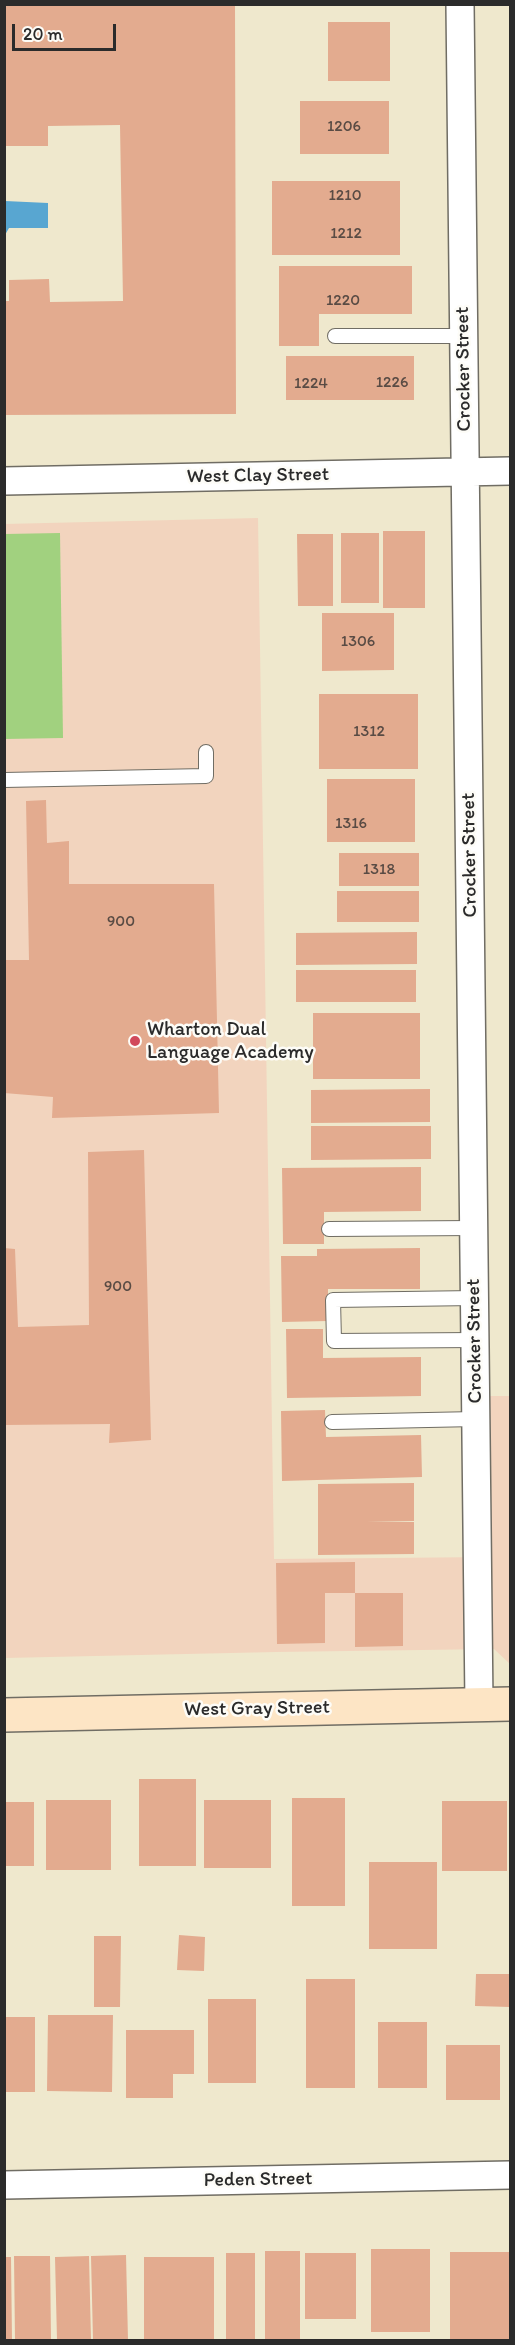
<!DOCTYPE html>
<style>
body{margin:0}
#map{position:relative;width:515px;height:2345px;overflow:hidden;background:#efe8cd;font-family:Itim,sans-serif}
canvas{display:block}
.frame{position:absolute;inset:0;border:6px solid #2b2b2b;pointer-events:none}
.scale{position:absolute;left:12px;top:24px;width:104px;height:27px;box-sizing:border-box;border:3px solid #2b2b2b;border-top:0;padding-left:8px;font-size:18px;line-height:21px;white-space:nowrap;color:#2b2b2b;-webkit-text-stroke:4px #fdfcf7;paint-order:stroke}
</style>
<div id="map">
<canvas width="515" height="2345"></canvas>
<div class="frame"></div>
<div class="scale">20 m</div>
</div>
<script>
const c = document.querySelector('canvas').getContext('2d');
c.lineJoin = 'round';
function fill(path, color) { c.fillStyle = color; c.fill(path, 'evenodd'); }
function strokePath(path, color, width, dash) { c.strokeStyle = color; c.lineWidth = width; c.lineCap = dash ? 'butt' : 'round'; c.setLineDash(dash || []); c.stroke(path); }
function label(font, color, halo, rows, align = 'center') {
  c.font = font + ' Itim,sans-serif'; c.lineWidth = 5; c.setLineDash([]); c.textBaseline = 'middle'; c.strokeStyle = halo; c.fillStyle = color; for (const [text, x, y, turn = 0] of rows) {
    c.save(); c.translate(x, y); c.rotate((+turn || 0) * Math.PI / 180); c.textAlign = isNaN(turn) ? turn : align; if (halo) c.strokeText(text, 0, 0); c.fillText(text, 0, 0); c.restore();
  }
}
fill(new Path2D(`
 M 258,518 L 274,1559 L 491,1557 L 488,1396 L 510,1396 L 510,1664 L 494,1649 L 276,1652 L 5,1658 L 4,524 Z`), '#f2d4be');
fill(new Path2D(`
 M 60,533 L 63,738 L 5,739 L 5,534 Z`), '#a1d17f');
fill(new Path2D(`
 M 5,201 L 48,203 L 48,228 L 9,228 L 5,235 Z`), '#58a6d1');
fill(new Path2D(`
 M 4,4 L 235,4 L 236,414 L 4,415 L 4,301 L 9,301 L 9,280 L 49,279 L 50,302 L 123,301 L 120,125 L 48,126 L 48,146 L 4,146 Z
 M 328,22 L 390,22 L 390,81 L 328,81 Z
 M 300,101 L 389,101 L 389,154 L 300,154 Z
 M 272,181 L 400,181 L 400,255 L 272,255 Z
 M 279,266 L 412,266 L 412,314 L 319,314 L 319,346 L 279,346 Z
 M 286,356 L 414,356 L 414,400 L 286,400 Z
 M 383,531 L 425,531 L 425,608 L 383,608 Z
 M 341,533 L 379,533 L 379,603 L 341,603 Z
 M 297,534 L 333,534 L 333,606 L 298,606 Z
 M 322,613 L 394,613 L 394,670 L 322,671 Z
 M 319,694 L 418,694 L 418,769 L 319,769 Z
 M 327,779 L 415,779 L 415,842 L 327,842 Z
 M 46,800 L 47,843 L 69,841 L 69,884 L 214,884 L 219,1113 L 52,1118 L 53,1097 L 4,1093 L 4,960 L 29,960 L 26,801 Z
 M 339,853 L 419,853 L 419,886 L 339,886 Z
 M 337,891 L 419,891 L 419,922 L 337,922 Z
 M 417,932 L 417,964 L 296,965 L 296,933 Z
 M 296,970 L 416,970 L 416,1002 L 296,1002 Z
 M 313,1013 L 420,1013 L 420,1079 L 313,1079 Z
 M 430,1089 L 430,1122 L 311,1123 L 311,1090 Z
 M 311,1126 L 431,1126 L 431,1159 L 311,1160 Z
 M 144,1150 L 151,1440 L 109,1443 L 110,1424 L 4,1425 L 4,1248 L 15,1249 L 18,1327 L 89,1325 L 88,1152 Z
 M 421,1167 L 421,1211 L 324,1212 L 324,1244 L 283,1244 L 282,1168 Z
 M 420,1248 L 420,1289 L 328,1289 L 328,1321 L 282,1322 L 281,1256 L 317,1256 L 317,1249 Z
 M 286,1329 L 323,1329 L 323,1358 L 421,1357 L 421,1396 L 287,1398 Z
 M 325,1410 L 326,1437 L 421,1435 L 422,1477 L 282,1481 L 281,1411 Z
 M 414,1483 L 414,1521 L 367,1521 L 414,1522 L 414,1554 L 318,1555 L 318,1484 Z
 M 355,1562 L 355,1593 L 403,1593 L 403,1646 L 355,1647 L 355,1593 L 325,1593 L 325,1643 L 277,1644 L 276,1563 Z
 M 139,1779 L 196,1779 L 196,1866 L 139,1866 Z
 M 292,1798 L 345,1798 L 345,1906 L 292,1906 Z
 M 46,1800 L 111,1800 L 111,1870 L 46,1870 Z
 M 204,1800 L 271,1800 L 271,1868 L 204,1868 Z
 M 442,1801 L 507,1801 L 507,1871 L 442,1871 Z
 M 4,1802 L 34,1802 L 34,1866 L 4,1866 Z
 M 369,1862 L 437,1862 L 437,1949 L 369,1949 Z
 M 179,1935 L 205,1937 L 204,1971 L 177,1970 Z
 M 94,1936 L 121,1936 L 120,2007 L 94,2007 Z
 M 476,1974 L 510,1974 L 510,2007 L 475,2006 Z
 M 306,1979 L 355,1979 L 355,2088 L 306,2088 Z
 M 208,1999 L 256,1999 L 256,2083 L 208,2083 Z
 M 48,2015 L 113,2015 L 112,2092 L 47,2091 Z
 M 4,2017 L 35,2017 L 35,2092 L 4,2092 Z
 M 378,2022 L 427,2022 L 427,2088 L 378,2088 Z
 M 126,2030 L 194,2030 L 194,2074 L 173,2074 L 173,2098 L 126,2098 Z
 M 446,2045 L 500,2045 L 500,2100 L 446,2100 Z
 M 371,2249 L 430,2249 L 430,2332 L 371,2332 Z
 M 265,2251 L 300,2251 L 300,2340 L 265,2340 Z
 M 450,2252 L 510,2252 L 510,2340 L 450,2340 Z
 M 226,2253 L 255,2253 L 255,2340 L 226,2340 Z
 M 305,2253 L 356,2253 L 356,2319 L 305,2319 Z
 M 126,2255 L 128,2340 L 93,2340 L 91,2256 Z
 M 14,2256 L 50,2256 L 51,2340 L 15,2340 Z
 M 89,2256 L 91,2340 L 57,2340 L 55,2257 Z
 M 4,2257 L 11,2257 L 12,2340 L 4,2340 Z
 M 144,2257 L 214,2257 L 214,2340 L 144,2339 Z`), '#e3ab8f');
const lane = new Path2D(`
 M 335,336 L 464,336
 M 4,780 L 206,776 L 206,752
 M 329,1229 L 474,1228
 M 475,1298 L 333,1300 L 334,1341 L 475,1340
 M 332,1422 L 476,1419`);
const street = new Path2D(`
 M 460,4 L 479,1705
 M 4,481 L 510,471
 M 4,2185 L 510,2175`);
const secondary = new Path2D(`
 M 4,1715 L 510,1704`);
strokePath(lane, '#706d64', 16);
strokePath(street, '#706d64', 30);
strokePath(secondary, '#706d64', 36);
strokePath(lane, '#fff', 14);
strokePath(street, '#fff', 27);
strokePath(secondary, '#fde5c5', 33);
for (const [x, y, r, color] of [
 [135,1041,6,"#d1495b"]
]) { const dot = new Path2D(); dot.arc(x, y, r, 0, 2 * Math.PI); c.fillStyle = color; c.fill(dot); strokePath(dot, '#fdfcf7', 2); }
label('16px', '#594b44', null, [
 ["1206",344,127],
 ["1210",345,196],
 ["1212",346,234],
 ["1220",343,301],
 ["1226",392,383],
 ["1224",311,384],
 ["1306",358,642],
 ["1312",369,732],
 ["1316",351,824],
 ["1318",379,870],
 ["900",121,922],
 ["900",118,1287]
]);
label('20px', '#2b2b2b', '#fdfcf7', [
 ["Crocker Street",464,369,-91],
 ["West Clay Street",258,476,-1],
 ["Crocker Street",470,855,-91],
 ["Crocker Street",475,1341,-91],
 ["West Gray Street",257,1709,-1],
 ["Peden Street",258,2180,-1]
]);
label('20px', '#2b2b2b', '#fdfcf7', [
 ["Wharton Dual",147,1030],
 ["Language Academy",147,1053]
], 'left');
</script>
